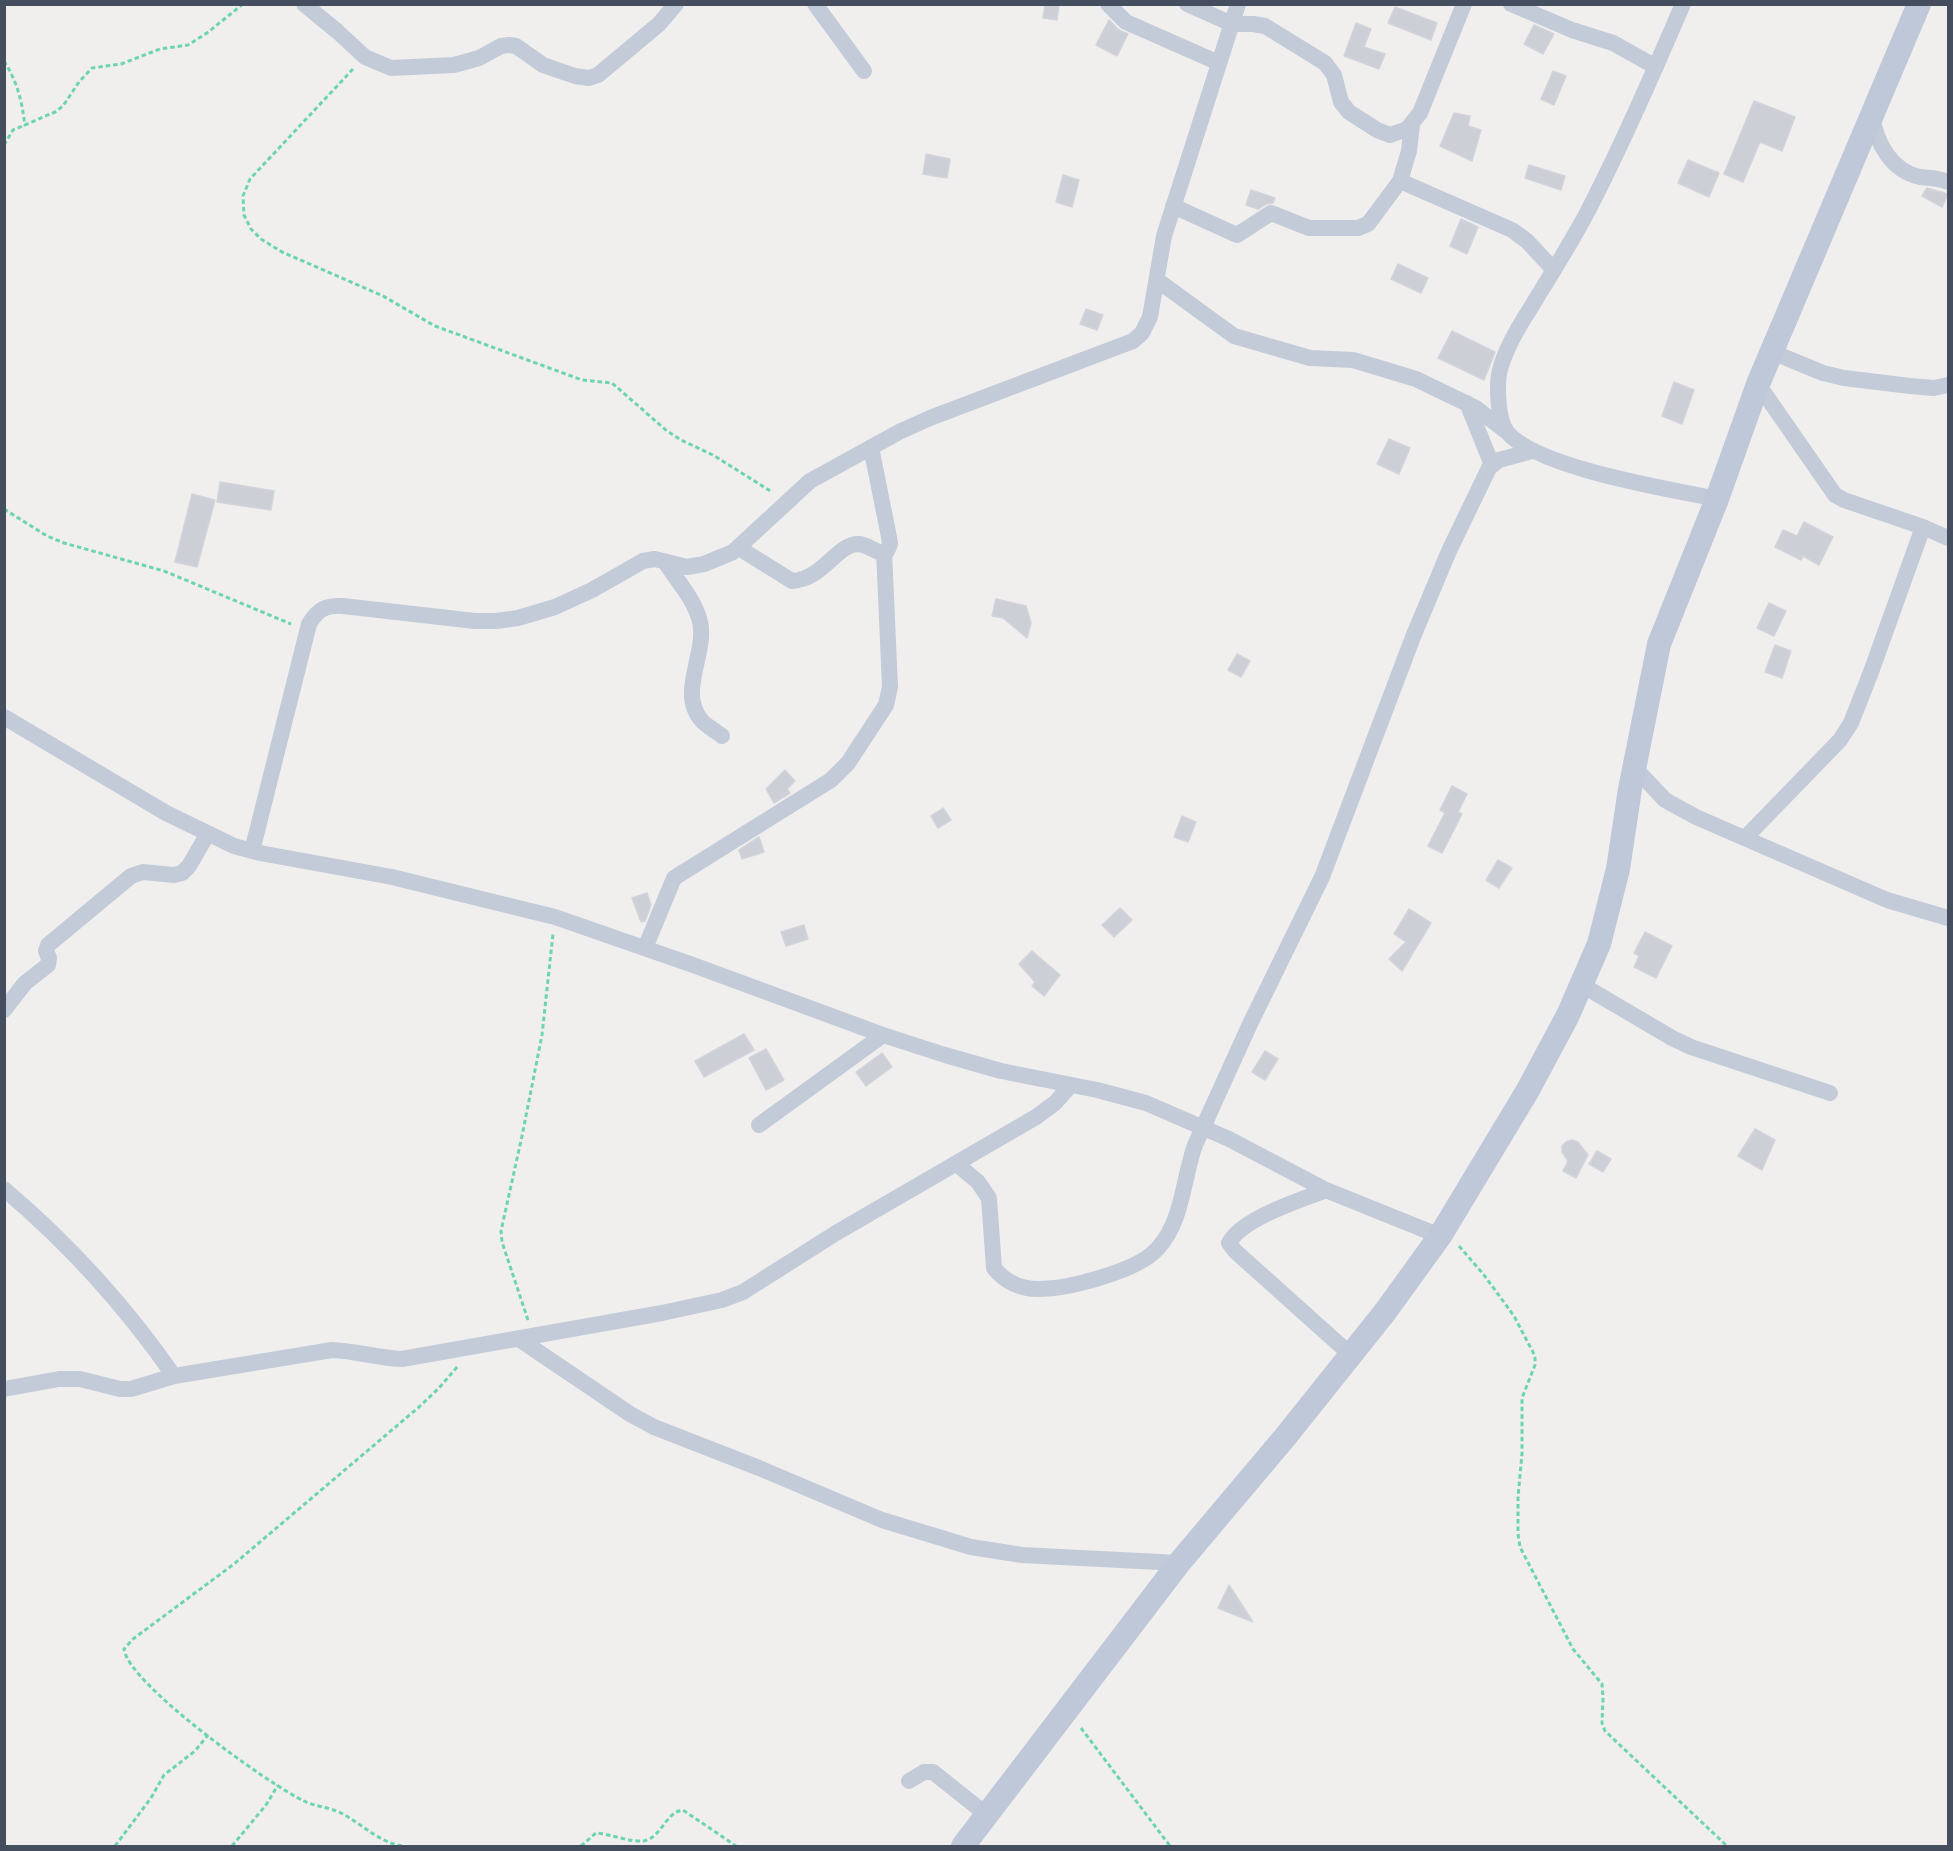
<!DOCTYPE html>
<style>
body{margin:0}
#map{position:relative;width:1953px;height:1851px;overflow:hidden;background:#f1efee;font-family:Signika,sans-serif}
canvas{display:block}
.frame{position:absolute;inset:0;border:6px solid #454e5e;pointer-events:none}
</style>
<div id="map">
<canvas width="1953" height="1851"></canvas>
<div class="frame"></div>
</div>
<script>
const c = document.querySelector('canvas').getContext('2d');
c.lineJoin = 'round';
function fill(path, color) { c.fillStyle = color; c.fill(path, 'evenodd'); }
function strokePath(path, color, width, dash) { c.strokeStyle = color; c.lineWidth = width; c.lineCap = dash ? 'butt' : 'round'; c.setLineDash(dash || []); c.stroke(path); }
const building = new Path2D(`
 M 1045,4 L 1059,4 L 1057,20 L 1043,18 Z
 M 1395,7 L 1437,23 L 1431,40 L 1388,23 Z
 M 1109,20 L 1119,30 L 1128,34 L 1117,56 L 1096,45 Z
 M 1356,23 L 1371,29 L 1364,47 L 1385,54 L 1379,69 L 1344,56 Z
 M 1534,25 L 1554,34 L 1543,54 L 1524,44 Z
 M 1553,71 L 1566,76 L 1554,105 L 1541,99 Z
 M 1754,101 L 1795,117 L 1782,151 L 1760,142 L 1743,182 L 1724,174 Z
 M 1454,113 L 1470,116 L 1468,126 L 1481,130 L 1472,161 L 1440,146 Z
 M 926,154 L 950,159 L 947,178 L 923,174 Z
 M 1688,160 L 1719,173 L 1709,197 L 1678,183 Z
 M 1529,165 L 1565,176 L 1561,190 L 1525,178 Z
 M 1063,175 L 1079,180 L 1072,207 L 1056,202 Z
 M 1927,188 L 1948,194 L 1942,207 L 1922,196 Z
 M 1251,190 L 1275,198 L 1273,203 L 1266,204 L 1258,209 L 1246,205 Z
 M 1461,219 L 1478,227 L 1467,254 L 1450,246 Z
 M 1398,264 L 1428,278 L 1421,293 L 1391,279 Z
 M 1086,309 L 1103,315 L 1097,330 L 1080,324 Z
 M 1452,331 L 1495,352 L 1484,380 L 1438,358 Z
 M 1674,382 L 1694,390 L 1682,424 L 1662,416 Z
 M 1389,439 L 1410,448 L 1399,474 L 1377,464 Z
 M 220,482 L 274,491 L 271,510 L 217,502 Z
 M 192,494 L 215,500 L 197,567 L 175,562 Z
 M 1804,522 L 1833,537 L 1819,565 L 1803,556 L 1801,560 L 1775,547 L 1783,530 L 1797,536 Z
 M 996,599 L 1026,606 L 1031,623 L 1027,638 L 1003,618 L 992,616 Z
 M 1769,603 L 1786,611 L 1774,636 L 1757,628 Z
 M 1775,645 L 1791,651 L 1782,678 L 1765,672 Z
 M 1237,654 L 1250,661 L 1241,677 L 1228,670 Z
 M 785,770 L 795,781 L 787,789 L 790,793 L 774,803 L 766,789 Z
 M 1452,786 L 1467,794 L 1458,812 L 1462,814 L 1442,853 L 1428,846 L 1445,813 L 1440,810 Z
 M 943,808 L 951,820 L 938,828 L 931,816 Z
 M 1182,816 L 1196,822 L 1188,842 L 1174,837 Z
 M 759,837 L 764,852 L 742,859 L 739,850 Z
 M 1498,860 L 1512,868 L 1499,888 L 1486,880 Z
 M 647,893 L 651,905 L 645,921 L 641,922 L 632,898 Z
 M 1120,908 L 1132,920 L 1114,937 L 1102,925 Z
 M 1409,909 L 1431,923 L 1402,971 L 1389,959 L 1406,942 L 1394,934 Z
 M 804,925 L 808,939 L 786,946 L 781,932 Z
 M 1645,932 L 1672,946 L 1656,978 L 1634,967 L 1639,956 L 1634,953 Z
 M 1032,951 L 1060,975 L 1044,996 L 1032,986 L 1035,982 L 1019,964 Z
 M 744,1034 L 754,1050 L 704,1077 L 695,1061 Z
 M 766,1049 L 784,1080 L 766,1090 L 749,1058 Z
 M 1265,1051 L 1278,1059 L 1265,1080 L 1252,1072 Z
 M 882,1053 L 892,1067 L 866,1086 L 856,1072 Z
 M 1755,1129 L 1775,1140 L 1762,1170 L 1738,1156 Z
 M 1572,1140 L 1578,1142 L 1588,1155 L 1576,1178 L 1563,1171 L 1568,1161 L 1562,1152 L 1562,1146 L 1566,1142 Z
 M 1597,1151 L 1611,1159 L 1603,1172 L 1589,1164 Z
 M 1229,1585 L 1253,1622 L 1218,1608 Z`);
fill(building, '#cdcfd7');
strokePath(building, '#d2d3db', 1.5);
strokePath(new Path2D(`
 M 4,61 C 18,83 22,102 25,126
 M 353,69 L 250,179 L 243,196 L 244,215 L 251,229 L 261,239 L 282,252 L 383,296 L 435,326 L 582,380 L 612,383 L 667,431 L 681,440 L 713,455 L 772,492
 M 4,145 L 13,130 L 55,112 L 63,106 L 79,82 L 92,68 L 121,64 L 160,49 L 188,45 L 207,33 L 243,4
 M 4,509 L 47,536 L 64,543 L 164,571 L 291,624
 M 1459,1246 L 1484,1275 L 1514,1316 L 1535,1356 L 1535,1365 L 1522,1398 L 1522,1454 L 1518,1497 L 1518,1534 L 1520,1547 L 1573,1649 L 1602,1684 L 1603,1698 L 1602,1723 L 1605,1731 L 1727,1846
 M 528,1320 L 502,1242 L 501,1231 L 522,1136 L 542,1035 L 553,934
 M 1081,1728 L 1170,1846
 M 115,1846 L 151,1798 L 164,1775 L 195,1751 L 208,1735
 M 232,1846 L 266,1805 L 278,1785
 M 402,1846 C 379,1842 363,1825 343,1814 C 330,1807 316,1807 304,1801 C 270,1785 128,1684 124,1649 L 133,1639 L 234,1564 L 419,1407 L 439,1388 L 458,1366
 M 581,1846 L 596,1833 C 611,1834 628,1842 643,1841 C 662,1838 665,1812 683,1810 L 736,1846`), '#6dd4b1', 3, [4.5, 3]);
strokePath(new Path2D(`
 M 304,4 L 338,32 L 365,57 L 391,68 L 454,65 L 479,58 L 501,46 L 509,45 L 516,46 L 543,65 L 575,76 L 589,78 L 598,75 L 659,24 L 676,4
 M 815,4 L 864,71
 M 1108,4 L 1126,22 L 1219,63
 M 1187,4 L 1232,24 L 1253,24 L 1265,26 L 1325,63 L 1334,75 L 1341,102 L 1349,112 L 1377,130 L 1390,135 L 1407,129 L 1420,113 L 1464,4
 M 1511,4 L 1572,30 L 1613,43 L 1656,67
 M 1683,4 C 1654,71 1625,138 1592,203 C 1574,239 1551,274 1530,309 C 1519,326 1507,346 1501,366 C 1496,381 1497,419 1507,432 C 1537,468 1669,489 1717,499
 M 1872,116 C 1876,142 1891,171 1920,177 C 1930,178 1939,178 1948,182
 M 1400,181 L 1512,230 L 1527,241 L 1553,269
 M 1173,206 L 1237,235 L 1271,213 L 1309,228 L 1358,228 L 1368,224 L 1400,181 L 1409,151 L 1412,125
 M 1157,280 L 1234,336 L 1310,358 L 1353,360 L 1416,379 L 1476,408 L 1507,432
 M 1772,352 L 1823,373 L 1844,378 L 1910,386 L 1934,388 L 1948,385
 M 1758,384 L 1835,495 L 1844,500 L 1923,527 L 1948,538
 M 1467,403 L 1492,465
 M 739,548 L 792,581 C 824,579 837,543 859,544 C 867,545 874,551 882,553 L 887,551 L 890,544 L 889,537 L 871,447
 M 665,562 C 676,579 693,598 699,618 C 710,651 675,693 703,722 C 708,727 716,731 722,736
 M 4,717 L 166,813 L 234,846 L 260,853 L 392,877 L 555,917 L 693,965 L 883,1035 L 945,1055 L 1001,1071 L 1097,1090 L 1146,1103 L 1229,1139 L 1326,1190 L 1440,1236
 M 1634,767 L 1665,800 L 1696,817 L 1887,900 L 1948,918
 M 1745,838 L 1840,740 L 1851,723 L 1871,672 L 1923,527
 M 252,851 L 309,624 C 318,609 326,605 343,606 L 475,621 L 496,621 L 518,618 L 555,607 L 592,590 L 643,561 L 655,559 L 687,567 L 704,564 L 733,552 L 810,481 L 899,432 L 930,418 L 1133,341 L 1142,333 L 1150,317 L 1164,236 L 1238,4
 M 645,948 L 674,878 L 831,780 L 848,763 L 886,705 L 890,687 L 884,552
 M 1582,985 L 1672,1038 L 1691,1047 L 1830,1093
 M 4,1010 L 25,983 L 48,965 L 49,958 L 46,951 L 48,945 L 131,876 L 143,872 L 174,875 L 182,873 L 189,866 L 207,835
 M 759,1125 L 883,1035
 M 957,1164 L 978,1182 L 989,1198 L 994,1268 C 1005,1282 1021,1289 1038,1289 C 1068,1289 1139,1271 1158,1248 C 1183,1221 1183,1178 1195,1145 L 1250,1024 L 1322,877 L 1413,637 L 1449,551 L 1489,468 L 1499,460 L 1532,451
 M 4,1189 C 68,1243 126,1307 174,1376
 M 1326,1190 C 1301,1200 1242,1218 1229,1243 L 1235,1251 L 1351,1355
 M 519,1339 L 630,1414 L 654,1427 L 759,1468 L 882,1520 L 971,1547 L 1022,1555 L 1179,1563
 M 4,1389 L 59,1379 L 80,1379 L 120,1389 L 131,1389 L 174,1376 L 332,1350 C 356,1351 378,1358 402,1359 L 662,1313 L 722,1300 L 743,1292 L 836,1233 L 1036,1117 L 1055,1103 L 1070,1086
 M 909,1781 L 924,1772 L 933,1772 L 987,1815`), '#c3cbd8', 16);
strokePath(new Path2D(`
 M 963,1846 L 1179,1563 L 1286,1436 L 1385,1312 L 1440,1236 L 1528,1090 L 1568,1015 L 1599,944 L 1618,869 L 1630,789 L 1659,644 L 1717,499 L 1758,384 L 1919,4`), '#bfc8d9', 24);
</script>
